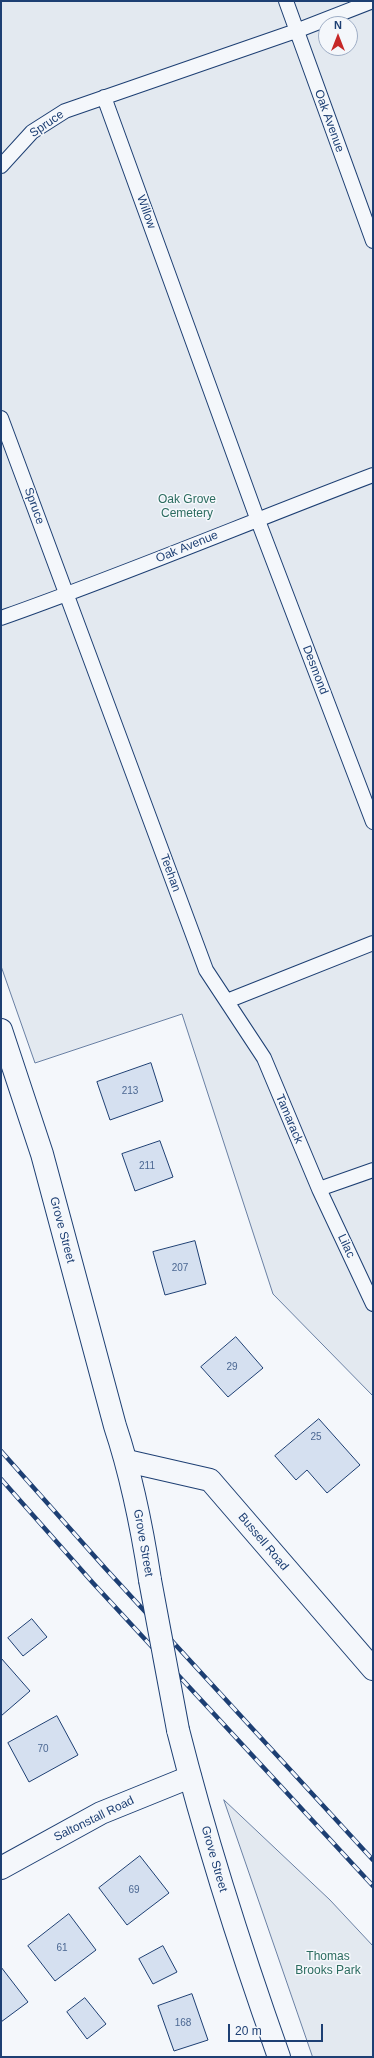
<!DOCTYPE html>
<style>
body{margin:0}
#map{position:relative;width:374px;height:2058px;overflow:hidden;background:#f4f7fb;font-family:Arial,sans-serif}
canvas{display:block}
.frame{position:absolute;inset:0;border:2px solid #1d3f73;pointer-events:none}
.north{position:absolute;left:318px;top:16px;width:40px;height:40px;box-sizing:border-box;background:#f4f7fb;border:1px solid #9eadc5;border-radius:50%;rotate:0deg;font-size:11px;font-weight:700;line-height:16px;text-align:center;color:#1d3f73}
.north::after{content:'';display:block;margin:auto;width:14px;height:18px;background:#c62828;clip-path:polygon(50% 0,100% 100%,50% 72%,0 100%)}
.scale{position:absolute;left:228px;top:2024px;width:95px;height:18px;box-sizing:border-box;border:2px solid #1d3f73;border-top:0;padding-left:5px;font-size:12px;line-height:14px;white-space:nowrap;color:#1d3f73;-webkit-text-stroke:3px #f4f7fb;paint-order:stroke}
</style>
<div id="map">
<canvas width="374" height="2058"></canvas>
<div class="frame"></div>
<div class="north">N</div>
<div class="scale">20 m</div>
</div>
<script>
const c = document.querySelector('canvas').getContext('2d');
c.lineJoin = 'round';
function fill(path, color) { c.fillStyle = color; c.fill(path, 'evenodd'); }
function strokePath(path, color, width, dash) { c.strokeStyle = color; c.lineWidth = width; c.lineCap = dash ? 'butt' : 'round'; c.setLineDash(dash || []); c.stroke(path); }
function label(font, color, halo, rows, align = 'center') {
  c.font = font + ' Arial,sans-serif'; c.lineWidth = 3; c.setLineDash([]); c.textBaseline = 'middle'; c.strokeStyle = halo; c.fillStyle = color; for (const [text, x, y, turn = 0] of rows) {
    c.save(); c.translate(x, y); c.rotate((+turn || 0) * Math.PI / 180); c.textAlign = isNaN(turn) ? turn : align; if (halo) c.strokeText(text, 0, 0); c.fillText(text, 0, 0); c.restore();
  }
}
const green = new Path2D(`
 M 1,1 L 373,1 L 373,1396 L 273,1294 L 182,1014 L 35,1063 L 1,966 ZM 326,24 L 350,24 L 350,48 L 326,48 Z
 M 224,1800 L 330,1900 L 373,1946 L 373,2057 L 313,2057 Z`);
fill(green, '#e3e9f0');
strokePath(green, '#687fa3', 1);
const building = new Path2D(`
 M 151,1063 L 163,1101 L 110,1120 L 97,1082 Z
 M 160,1141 L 173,1177 L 135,1191 L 122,1154 Z
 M 195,1241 L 206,1284 L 165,1295 L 153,1252 Z
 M 236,1337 L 263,1368 L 228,1397 L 201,1367 Z
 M 319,1419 L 360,1465 L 327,1493 L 307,1470 L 296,1480 L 275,1456 Z
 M 32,1619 L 47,1637 L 23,1656 L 8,1638 Z
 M 1,1658 L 30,1691 L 1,1716 Z
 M 57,1716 L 78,1755 L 29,1782 L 8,1743 Z
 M 140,1856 L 169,1893 L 127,1925 L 99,1888 Z
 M 69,1914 L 96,1950 L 55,1981 L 28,1946 Z
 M 163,1946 L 177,1972 L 153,1984 L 139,1959 Z
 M 1,1967 L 28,2002 L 1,2022 Z
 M 192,1994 L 208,2040 L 174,2051 L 158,2006 Z
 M 85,1998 L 106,2024 L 87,2039 L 67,2012 Z`);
fill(building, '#d5e0f0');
strokePath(building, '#1d3f73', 1);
const lane = new Path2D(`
 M 286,1 L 373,241
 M 104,97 L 257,518 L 373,822
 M 1,166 L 32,132 L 65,111 L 296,31 L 373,1
 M 1,418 L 206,970 L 264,1058 L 319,1189 L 373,1304
 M 1,618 C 126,574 249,522 373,475
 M 227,1001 L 373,943
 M 319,1189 L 373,1170`);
const street = new Path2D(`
 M 127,1461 L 210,1480 L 373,1669
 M 1,1868 L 101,1813 L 190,1777`);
const secondary = new Path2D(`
 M 1,1030 L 42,1154 L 115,1426 C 132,1477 142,1528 150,1580
 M 178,1730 C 206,1841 241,1950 279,2057`);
strokePath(lane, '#1d3f73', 16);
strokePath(street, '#1d3f73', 24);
strokePath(secondary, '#1d3f73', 24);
strokePath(lane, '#f4f7fb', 14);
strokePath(street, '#f4f7fb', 22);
strokePath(secondary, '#f4f7fb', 22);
const rail = new Path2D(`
 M 1,1451 L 105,1568 L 373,1860
 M 1,1479 L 93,1583 L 373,1886`);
strokePath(rail, '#1d3f73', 4.5);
strokePath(rail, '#f4f7fb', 3, [9]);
const secondaryBridge = new Path2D(`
 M 150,1580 L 178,1730`);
strokePath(secondaryBridge, '#1d3f73', 24, []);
strokePath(secondaryBridge, '#f4f7fb', 22);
label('10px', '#4b6792', null, [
 ["213",130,1091],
 ["211",147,1166],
 ["207",180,1268],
 ["29",232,1367],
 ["25",316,1437],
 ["70",43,1749],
 ["69",134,1890],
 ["61",62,1948],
 ["168",183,2023]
]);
label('12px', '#1d3f73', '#f4f7fb', [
 ["Oak Avenue",329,121,70],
 ["Spruce",47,124,-34],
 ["Willow",146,212,70],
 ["Spruce",34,506,70],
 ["Oak Avenue",187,547,-22],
 ["Desmond",315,670,69],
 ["Teehan",170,873,70],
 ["Tamarack",289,1119,67],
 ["Grove Street",62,1230,75],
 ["Lilac",346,1246,65],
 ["Bussell Road",263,1542,50],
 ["Grove Street",143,1543,80],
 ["Saltonstall Road",94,1819,-26],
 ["Grove Street",214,1859,74]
]);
label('12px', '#2c6c60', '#f4f7fb', [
 ["Oak Grove",187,500],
 ["Cemetery",187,514],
 ["Thomas",328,1957],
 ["Brooks Park",328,1971]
]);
</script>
